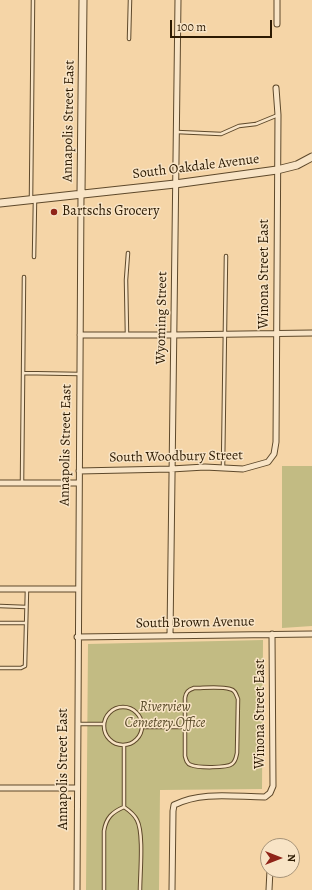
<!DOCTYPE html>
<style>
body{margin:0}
#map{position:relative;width:312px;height:890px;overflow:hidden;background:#f5d5a7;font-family:Alegreya,serif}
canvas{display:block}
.north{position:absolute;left:260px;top:838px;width:40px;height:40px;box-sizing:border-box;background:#f8e4c6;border:1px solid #a69378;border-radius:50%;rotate:90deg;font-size:11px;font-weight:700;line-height:16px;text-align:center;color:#2c1a02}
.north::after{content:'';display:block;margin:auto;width:14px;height:18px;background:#8f2418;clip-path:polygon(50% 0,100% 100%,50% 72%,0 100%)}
.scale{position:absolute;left:170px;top:20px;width:102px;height:18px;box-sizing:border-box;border:2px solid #2c1a02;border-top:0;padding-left:5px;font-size:12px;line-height:14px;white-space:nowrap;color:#2c1a02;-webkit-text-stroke:3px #f8e4c6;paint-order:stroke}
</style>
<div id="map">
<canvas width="312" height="890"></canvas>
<div class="north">N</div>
<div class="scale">100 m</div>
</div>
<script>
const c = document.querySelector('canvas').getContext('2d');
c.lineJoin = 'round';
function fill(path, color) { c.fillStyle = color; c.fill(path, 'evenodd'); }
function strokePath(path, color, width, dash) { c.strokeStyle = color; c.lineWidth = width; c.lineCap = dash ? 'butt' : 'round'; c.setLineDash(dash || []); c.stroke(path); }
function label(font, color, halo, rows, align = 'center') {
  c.font = font + ' Alegreya,serif'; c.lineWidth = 3; c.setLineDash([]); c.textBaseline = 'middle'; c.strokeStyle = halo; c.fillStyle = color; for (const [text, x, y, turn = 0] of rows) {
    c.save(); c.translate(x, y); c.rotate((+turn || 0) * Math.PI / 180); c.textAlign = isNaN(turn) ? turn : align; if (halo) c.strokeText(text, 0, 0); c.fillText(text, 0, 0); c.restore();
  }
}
fill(new Path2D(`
 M 282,466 L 312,466 L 312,626 L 282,628 Z
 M 263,640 L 262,789 L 160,790 L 159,890 L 86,890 L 88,644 Z`), '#c2bb83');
const service = new Path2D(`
 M 129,39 L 130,0
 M 177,132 L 221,134 L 239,126 L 256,124 L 278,115
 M 31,199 L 33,0
 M 34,257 L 35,200
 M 127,335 L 126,280 L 128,253
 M 23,373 L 79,374
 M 223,467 L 226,256
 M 22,482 L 24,277
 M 0,606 L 26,607
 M 0,623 L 26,623
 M 0,668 L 21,668 L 25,666 L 27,589
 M 194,688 C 204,688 221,686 230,689 C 235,690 236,694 238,699 L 237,753 C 236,757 236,761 232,764 C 227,768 198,768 191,765 C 187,764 186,760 185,756 L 185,698 C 186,692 188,690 194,688 Z
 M104 726a19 19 0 1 1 38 0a19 19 0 1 1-38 0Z
 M 78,724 L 104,724
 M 143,727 L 184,727
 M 124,807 C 130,811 134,814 137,820 C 144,833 140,874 140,890
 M 124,807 L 124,745
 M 104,890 L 104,831 C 106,818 112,812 124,807`);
const minor = new Path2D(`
 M 277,24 L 277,0
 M 80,335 L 174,335 L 312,333
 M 79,471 L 171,469 L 205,467 L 243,469 L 268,462 L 274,454 L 276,442 L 278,115 L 276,88
 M 0,483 L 78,483
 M 0,589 L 78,589
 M 170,635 L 178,0
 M 77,637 L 312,634
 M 0,788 L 77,788
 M 77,890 L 81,193
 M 172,890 L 173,811 L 174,805 C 202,791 235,797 265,797 L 270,793 L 273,786 L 272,634
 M 269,890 L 270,870`);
const tertiary = new Path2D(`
 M 81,193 L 83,0
 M 0,203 L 175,184 L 277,170 L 297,165 L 312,157`);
strokePath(service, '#5e492b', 4.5);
strokePath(minor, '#5e492b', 7);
strokePath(tertiary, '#5e492b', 9);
strokePath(service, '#f8e4c6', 2.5);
strokePath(minor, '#f8e4c6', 5);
strokePath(tertiary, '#f8e4c6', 7);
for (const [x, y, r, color] of [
 [54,212,4,"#8f2418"]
]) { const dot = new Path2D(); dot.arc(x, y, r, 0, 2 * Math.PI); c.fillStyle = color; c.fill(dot); strokePath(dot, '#f8e4c6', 1.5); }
label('14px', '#2c1a02', '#f8e4c6', [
 ["Annapolis Street East",69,121,-89],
 ["South Oakdale Avenue",196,167,-7],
 ["Winona Street East",265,274,-90],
 ["Wyoming Street",162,318,-89],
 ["Annapolis Street East",66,445,-89],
 ["South Woodbury Street",176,457,-1],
 ["South Brown Avenue",195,623,-1],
 ["Winona Street East",261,714,-90],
 ["Annapolis Street East",64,769,-90]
]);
label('14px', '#2c1a02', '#f8e4c6', [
 ["Bartschs Grocery",62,212]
], 'left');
label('italic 14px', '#594a29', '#f8e4c6', [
 ["Riverview",165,708],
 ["Cemetery Office",165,724]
]);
</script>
